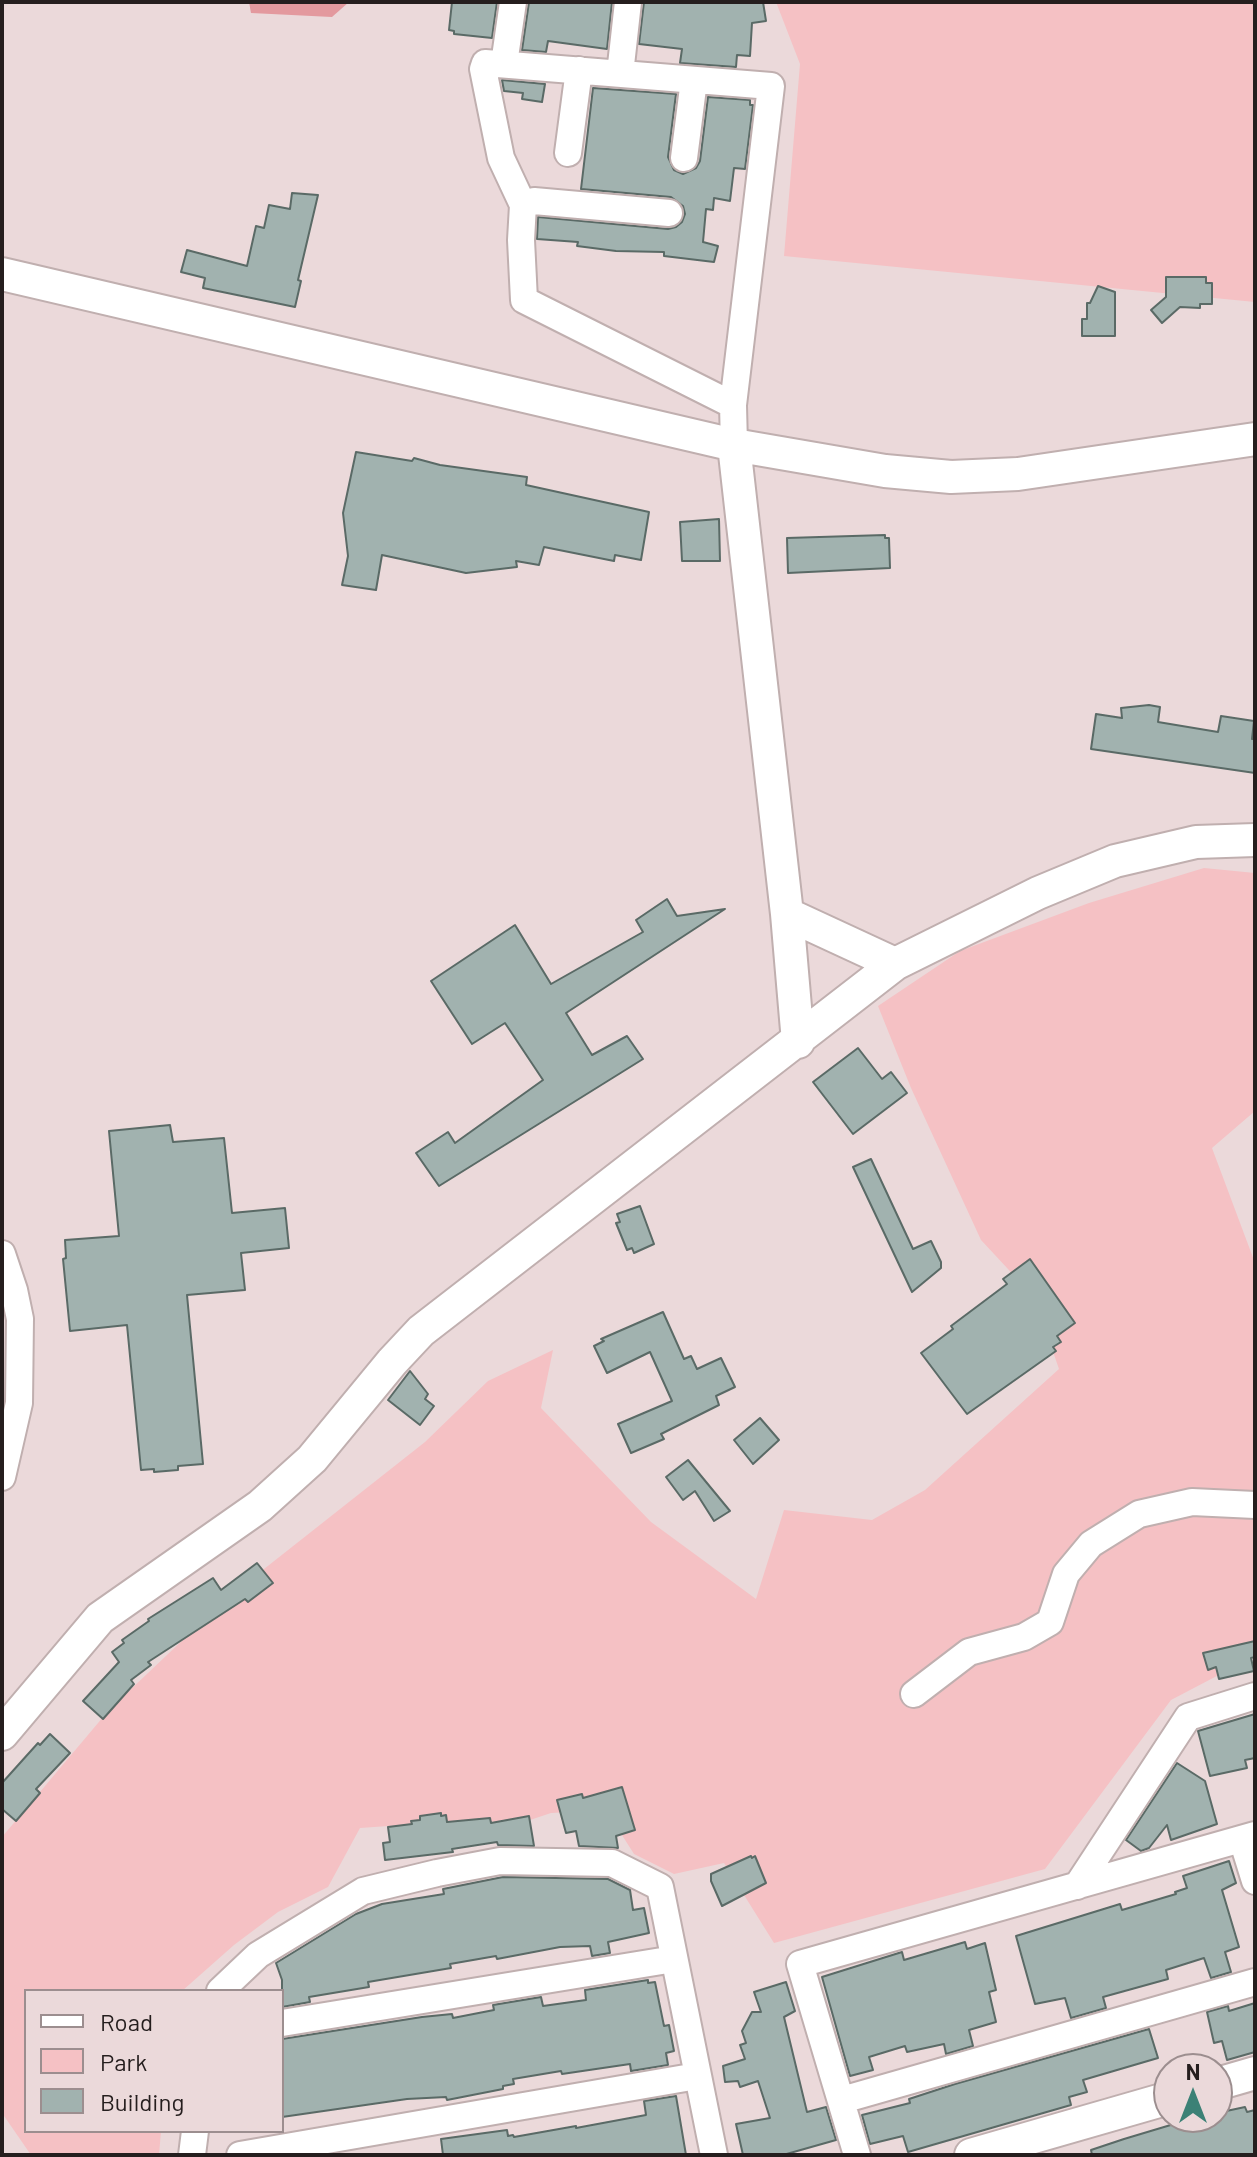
<!DOCTYPE html>
<style>
body{margin:0}
#map{position:relative;width:1257px;height:2157px;overflow:hidden;background:#ebd9da;font-family:Barlow,sans-serif}
canvas{display:block}
.frame{position:absolute;inset:0;border:4px solid #251e1e;pointer-events:none}
.legend{position:absolute;left:24px;top:1989px;width:260px;height:144px;box-sizing:border-box;background:#ebd9da;border:2px solid #9c8e8f;margin:0;padding:10px 14px;list-style:none;font-size:24px;color:#251e1e}
.legend li{display:flex;align-items:center;gap:16px;height:40px}
.legend b{width:40px;border:2px solid #9c8e8f}
.north{position:absolute;left:1153px;top:2053px;width:80px;height:80px;box-sizing:border-box;background:#ebd9da;border:2px solid #9c8e8f;border-radius:50%;rotate:0deg;font-size:22px;font-weight:700;line-height:32px;text-align:center;color:#251e1e}
.north::after{content:'';display:block;margin:auto;width:28px;height:36px;background:#3c8176;clip-path:polygon(50% 0,100% 100%,50% 72%,0 100%)}
</style>
<div id="map">
<canvas width="1257" height="2157"></canvas>
<div class="frame"></div>
<ul class="legend">
<li><b style="height:10px;background:#fff"></b>Road</li>
<li><b style="height:22px;background:#f5c1c4"></b>Park</li>
<li><b style="height:22px;background:#a1b2af"></b>Building</li>
</ul>
<div class="north">N</div>
</div>
<script>
const c = document.querySelector('canvas').getContext('2d');
c.lineJoin = 'round';
function fill(path, color) { c.fillStyle = color; c.fill(path, 'evenodd'); }
function strokePath(path, color, width, dash) { c.strokeStyle = color; c.lineWidth = width; c.lineCap = dash ? 'butt' : 'round'; c.setLineDash(dash || []); c.stroke(path); }
fill(new Path2D(`
 M 776,2 L 1255,2 L 1255,302 L 784,256 L 800,64 Z
 M 1204,868 L 1255,873 L 1255,1111 L 1212,1148 L 1255,1263 L 1255,1656 L 1171,1700 L 1045,1869 L 774,1943 L 724,1863 L 674,1874 L 634,1854 L 606,1810 L 551,1813 L 518,1824 L 473,1820 L 360,1828 L 328,1887 L 278,1912 L 234,1945 L 182,1991 L 26,1991 L 26,2131 L 161,2131 L 159,2155 L 31,2155 L 2,2113 L 2,1837 L 109,1710 L 226,1599 L 425,1442 L 488,1381 L 553,1350 L 541,1408 L 651,1522 L 756,1599 L 784,1510 L 872,1520 L 925,1490 L 1059,1369 L 1034,1297 L 981,1240 L 911,1088 L 878,1006 L 960,951 L 1089,903 Z`), '#f5c1c4');
fill(new Path2D(`
 M 249,2 L 349,2 L 332,17 L 251,13 Z`), '#e3999e');
const building = new Path2D(`
 M 452,2 L 497,2 L 492,38 L 454,34 L 454,31 L 449,30 Z
 M 529,2 L 612,2 L 607,49 L 548,41 L 546,52 L 522,50 Z
 M 644,2 L 763,2 L 766,21 L 752,23 L 750,56 L 737,55 L 736,67 L 680,63 L 682,49 L 639,44 Z
 M 502,80 L 545,84 L 542,102 L 522,99 L 523,93 L 504,91 Z
 M 593,88 L 676,94 L 668,157 L 674,170 L 683,174 L 696,168 L 700,161 L 708,97 L 750,100 L 750,105 L 753,105 L 745,169 L 734,168 L 730,201 L 714,198 L 713,210 L 706,209 L 703,242 L 718,246 L 714,262 L 664,256 L 664,252 L 616,251 L 577,246 L 578,242 L 537,239 L 538,217 L 668,229 L 676,227 L 682,222 L 685,214 L 683,206 L 671,197 L 581,189 Z
 M 292,193 L 318,195 L 298,280 L 301,281 L 295,307 L 203,288 L 205,278 L 181,272 L 187,250 L 247,266 L 256,226 L 264,228 L 269,205 L 290,209 Z
 M 1166,277 L 1206,277 L 1206,283 L 1212,283 L 1212,304 L 1200,304 L 1200,308 L 1180,307 L 1162,323 L 1151,310 L 1166,297 Z
 M 1098,286 L 1115,292 L 1115,336 L 1082,336 L 1082,319 L 1087,319 L 1087,303 L 1090,303 Z
 M 356,452 L 412,461 L 414,458 L 440,465 L 527,477 L 526,485 L 649,512 L 641,560 L 615,555 L 614,561 L 544,547 L 539,565 L 516,561 L 517,567 L 466,573 L 382,555 L 376,590 L 342,585 L 348,556 L 343,513 Z
 M 719,519 L 720,561 L 682,561 L 680,522 Z
 M 885,535 L 885,538 L 889,538 L 890,568 L 788,573 L 787,538 Z
 M 1149,705 L 1160,707 L 1158,722 L 1218,732 L 1221,716 L 1254,721 L 1252,739 L 1255,739 L 1255,773 L 1091,749 L 1096,714 L 1122,718 L 1121,708 Z
 M 667,899 L 677,916 L 725,909 L 566,1013 L 592,1055 L 627,1036 L 643,1059 L 439,1186 L 416,1153 L 448,1132 L 455,1143 L 543,1080 L 505,1023 L 472,1044 L 431,981 L 515,925 L 551,984 L 643,932 L 636,920 Z
 M 858,1048 L 882,1079 L 891,1072 L 907,1093 L 853,1134 L 813,1082 Z
 M 170,1125 L 173,1142 L 224,1138 L 232,1213 L 285,1208 L 289,1248 L 241,1253 L 245,1290 L 187,1295 L 203,1464 L 178,1466 L 178,1470 L 154,1472 L 154,1469 L 141,1470 L 127,1325 L 70,1331 L 63,1259 L 66,1258 L 65,1240 L 119,1236 L 109,1131 Z
 M 871,1159 L 913,1249 L 931,1241 L 941,1262 L 941,1268 L 912,1292 L 853,1167 Z
 M 640,1206 L 654,1244 L 634,1253 L 632,1248 L 627,1250 L 616,1223 L 620,1222 L 617,1214 Z
 M 1030,1259 L 1075,1323 L 1057,1336 L 1061,1342 L 1053,1347 L 1056,1351 L 967,1414 L 921,1353 L 953,1329 L 951,1326 L 1007,1284 L 1003,1279 Z
 M 663,1312 L 684,1359 L 691,1356 L 697,1369 L 721,1358 L 735,1387 L 716,1396 L 719,1405 L 661,1434 L 664,1439 L 631,1453 L 618,1424 L 672,1401 L 650,1352 L 607,1373 L 594,1346 L 604,1341 L 601,1339 Z
 M 410,1371 L 428,1394 L 425,1399 L 434,1406 L 420,1425 L 388,1400 Z
 M 760,1418 L 779,1440 L 753,1464 L 734,1440 Z
 M 688,1460 L 730,1511 L 714,1521 L 695,1491 L 683,1500 L 666,1477 Z
 M 257,1563 L 273,1583 L 248,1602 L 245,1599 L 148,1662 L 151,1665 L 131,1680 L 134,1684 L 103,1719 L 83,1701 L 119,1662 L 112,1652 L 124,1643 L 122,1640 L 149,1621 L 148,1619 L 213,1578 L 221,1590 Z
 M 1255,1641 L 1255,1657 L 1251,1658 L 1254,1671 L 1219,1679 L 1216,1667 L 1208,1670 L 1203,1653 Z
 M 1255,1714 L 1255,1758 L 1245,1760 L 1247,1768 L 1210,1776 L 1198,1731 Z
 M 50,1734 L 70,1753 L 36,1789 L 40,1793 L 16,1821 L 2,1809 L 2,1783 L 38,1743 L 40,1745 Z
 M 1177,1763 L 1205,1781 L 1217,1824 L 1171,1840 L 1167,1825 L 1149,1848 L 1141,1851 L 1126,1840 Z
 M 622,1787 L 635,1830 L 616,1836 L 618,1848 L 579,1846 L 576,1831 L 566,1833 L 557,1800 L 582,1794 L 583,1798 Z
 M 441,1813 L 441,1816 L 446,1815 L 447,1822 L 490,1818 L 491,1823 L 529,1816 L 534,1846 L 498,1845 L 497,1842 L 452,1849 L 453,1852 L 385,1860 L 383,1843 L 390,1842 L 388,1827 L 412,1824 L 411,1821 L 420,1820 L 420,1816 Z
 M 751,1856 L 752,1858 L 755,1856 L 766,1883 L 722,1906 L 711,1881 L 711,1874 Z
 M 1229,1861 L 1236,1883 L 1222,1890 L 1239,1947 L 1225,1952 L 1231,1972 L 1211,1978 L 1204,1958 L 1166,1970 L 1168,1979 L 1103,1997 L 1106,2008 L 1071,2018 L 1065,1998 L 1035,2004 L 1016,1936 L 1120,1904 L 1122,1910 L 1176,1894 L 1175,1892 L 1187,1888 L 1183,1876 Z
 M 503,1877 L 608,1879 L 630,1890 L 633,1910 L 644,1908 L 649,1933 L 608,1942 L 610,1953 L 592,1956 L 590,1946 L 560,1947 L 497,1959 L 496,1956 L 450,1964 L 451,1968 L 368,1982 L 369,1987 L 309,1997 L 310,2002 L 282,2007 L 282,1980 L 276,1963 L 356,1914 L 382,1904 L 444,1894 L 443,1889 Z
 M 965,1942 L 967,1949 L 985,1943 L 996,1990 L 989,1992 L 996,2022 L 969,2030 L 973,2046 L 946,2054 L 944,2044 L 907,2052 L 905,2046 L 869,2057 L 873,2070 L 850,2076 L 822,1977 L 902,1952 L 904,1960 Z
 M 648,1980 L 648,1983 L 655,1982 L 664,2026 L 669,2025 L 674,2051 L 666,2053 L 668,2065 L 631,2071 L 630,2064 L 562,2074 L 561,2071 L 513,2079 L 514,2084 L 503,2086 L 503,2089 L 447,2100 L 446,2097 L 407,2099 L 282,2117 L 282,2039 L 422,2017 L 452,2014 L 453,2018 L 494,2010 L 493,2005 L 541,1997 L 543,2006 L 586,2000 L 585,1990 Z
 M 786,1982 L 795,2011 L 784,2017 L 807,2112 L 826,2107 L 836,2140 L 783,2155 L 743,2155 L 736,2124 L 770,2118 L 758,2081 L 740,2087 L 738,2081 L 725,2082 L 723,2066 L 745,2059 L 740,2045 L 746,2043 L 742,2031 L 752,2012 L 761,2012 L 754,1992 Z
 M 1255,2003 L 1255,2052 L 1227,2060 L 1222,2041 L 1214,2043 L 1207,2012 L 1228,2006 L 1229,2011 Z
 M 1149,2029 L 1158,2058 L 1083,2080 L 1087,2092 L 1069,2097 L 1071,2105 L 908,2152 L 903,2136 L 870,2144 L 862,2115 L 910,2103 L 909,2099 L 955,2084 Z
 M 676,2096 L 686,2155 L 443,2155 L 441,2139 L 507,2130 L 508,2136 L 513,2135 L 514,2137 L 576,2126 L 576,2128 L 646,2115 L 644,2101 Z
 M 1245,2107 L 1247,2112 L 1255,2110 L 1255,2155 L 1092,2155 L 1091,2150 L 1124,2139 L 1184,2121 L 1217,2117 L 1217,2113 Z`);
fill(building, '#a1b2af');
strokePath(building, '#5a6a66', 2);
const minor = new Path2D(`
 M 504,64 L 513,2
 M 620,74 L 628,2
 M 568,153 L 579,70
 M 684,158 L 694,80
 M 523,205 L 534,201 L 669,213
 M 733,405 L 524,300 L 521,240 L 523,205 L 501,158 L 483,69 L 485,63 L 771,86 L 733,405 L 734,445
 M 2,1254 L 14,1290 L 20,1319 L 19,1403 L 2,1477
 M 914,1694 L 969,1652 L 1024,1637 L 1050,1622 L 1066,1574 L 1091,1544 L 1139,1514 L 1192,1502 L 1255,1505
 M 1242,1839 L 1255,1881
 M 1077,1886 L 1188,1717 L 1255,1696
 M 220,1991 L 258,1955 L 363,1891 L 437,1873 L 500,1861 L 612,1863 L 660,1887 L 714,2155
 M 282,2023 L 674,1959
 M 842,2100 L 1255,1982
 M 192,2155 L 195,2131
 M 240,2155 L 697,2076
 M 857,2155 L 800,1964 L 1255,1835`);
const tertiary = new Path2D(`
 M 2,274 L 734,445 L 885,471 L 951,477 L 1018,474 L 1255,439
 M 734,445 L 787,914 L 798,1042
 M 787,914 L 895,964
 M 2,1734 L 100,1618 L 260,1506 L 312,1459 L 392,1362 L 421,1331 L 895,964 L 1038,893 L 1115,861 L 1196,842 L 1255,840
 M 1217,2084 L 1255,2073
 M 971,2155 L 1169,2098`);
strokePath(minor, '#c0afaf', 30);
strokePath(tertiary, '#c0afaf', 36);
strokePath(minor, '#fff', 26);
strokePath(tertiary, '#fff', 32);
</script>
